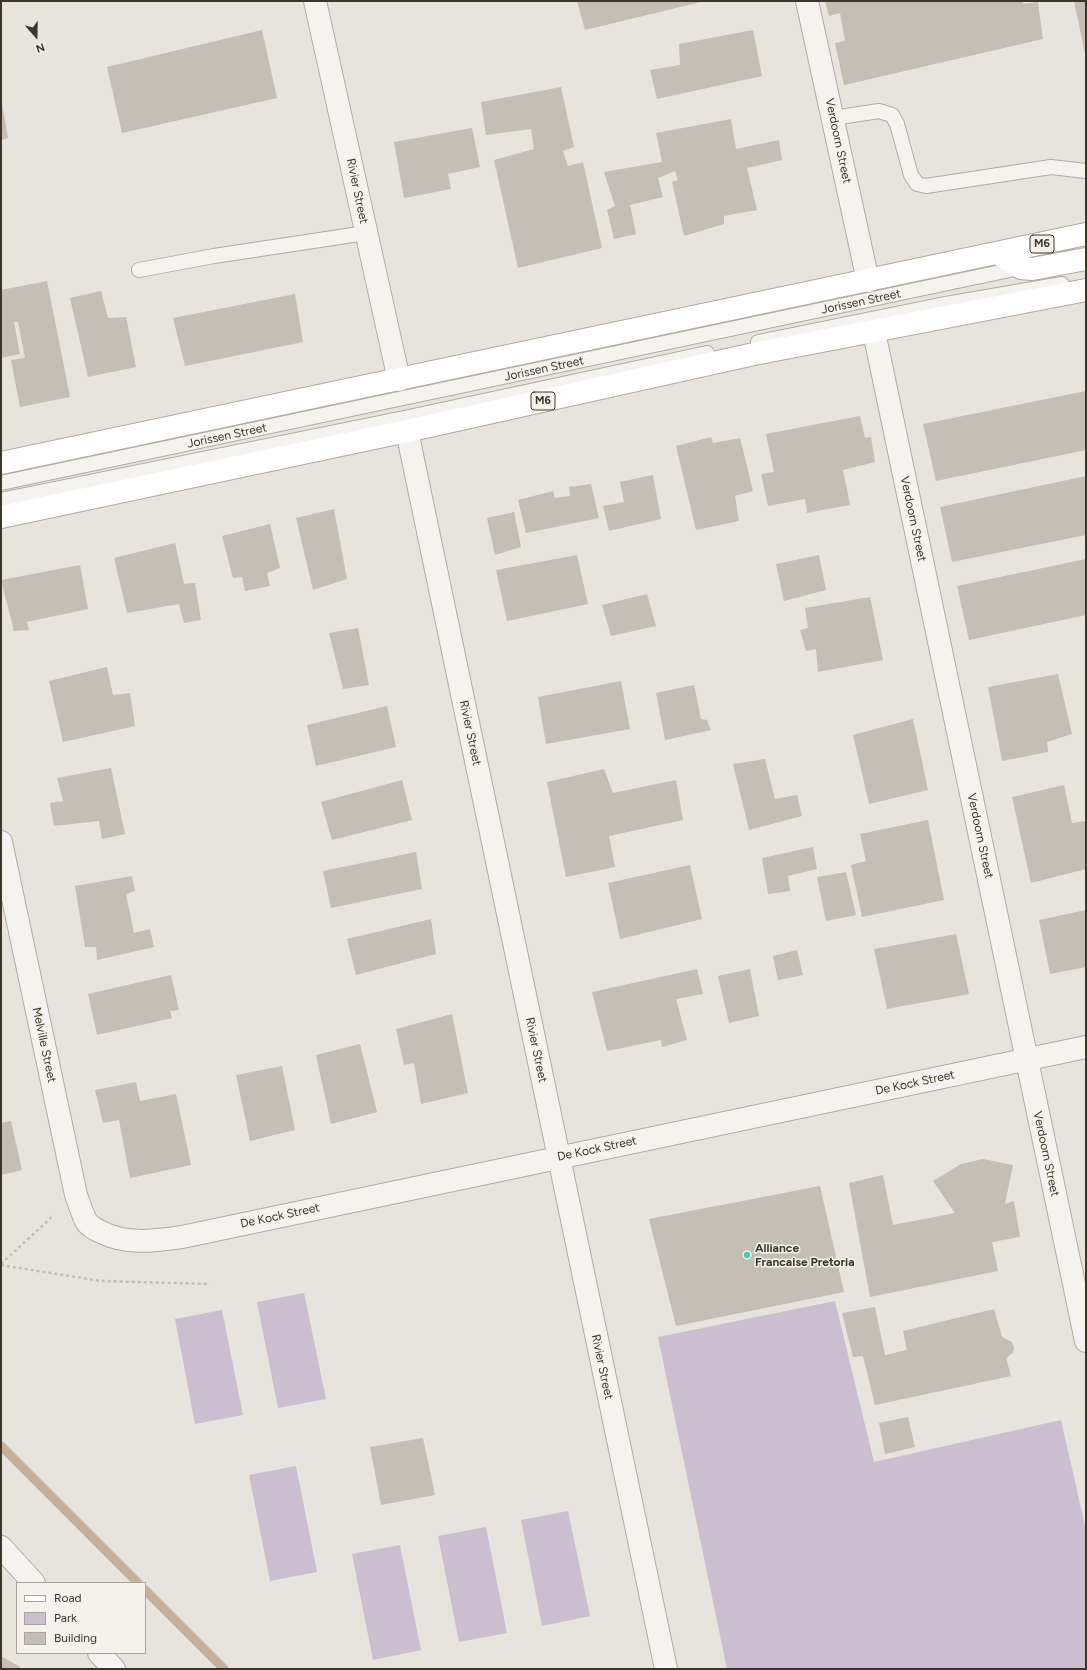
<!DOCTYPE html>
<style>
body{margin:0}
#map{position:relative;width:1087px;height:1670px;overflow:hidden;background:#e7e3dd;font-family:Figtree,sans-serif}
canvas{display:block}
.frame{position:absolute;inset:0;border:2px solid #3d3527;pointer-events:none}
.legend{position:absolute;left:16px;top:1582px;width:130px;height:72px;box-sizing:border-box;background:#f5f1ec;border:1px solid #aba69d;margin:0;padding:5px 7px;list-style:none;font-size:12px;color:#3d3527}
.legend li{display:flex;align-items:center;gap:8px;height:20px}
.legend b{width:20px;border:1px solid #aba69d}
.north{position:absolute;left:16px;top:16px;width:40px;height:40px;-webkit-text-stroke:3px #f5f1ec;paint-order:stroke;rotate:160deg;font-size:11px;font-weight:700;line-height:16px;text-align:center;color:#3d3527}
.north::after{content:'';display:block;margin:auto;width:14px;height:18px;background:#3d3527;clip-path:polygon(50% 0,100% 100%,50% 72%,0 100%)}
</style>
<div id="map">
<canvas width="1087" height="1670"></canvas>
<div class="frame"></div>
<ul class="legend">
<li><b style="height:5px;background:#fff"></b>Road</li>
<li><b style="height:11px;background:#ccbed1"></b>Park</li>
<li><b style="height:11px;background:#c4beb4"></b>Building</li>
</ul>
<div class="north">N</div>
</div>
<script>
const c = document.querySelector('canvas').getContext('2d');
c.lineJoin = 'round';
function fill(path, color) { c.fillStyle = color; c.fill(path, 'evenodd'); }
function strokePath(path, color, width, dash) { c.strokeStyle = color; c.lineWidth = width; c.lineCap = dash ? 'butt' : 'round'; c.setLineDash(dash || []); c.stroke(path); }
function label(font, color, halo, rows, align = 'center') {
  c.font = font + ' Figtree,sans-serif'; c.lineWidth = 3; c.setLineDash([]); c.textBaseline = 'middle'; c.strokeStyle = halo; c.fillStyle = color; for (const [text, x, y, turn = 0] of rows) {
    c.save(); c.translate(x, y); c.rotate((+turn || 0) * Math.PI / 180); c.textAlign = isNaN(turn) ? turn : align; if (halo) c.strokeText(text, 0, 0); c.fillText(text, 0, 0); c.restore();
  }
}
fill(new Path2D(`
 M 304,1293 L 326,1399 L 278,1408 L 257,1302 Z
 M 835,1301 L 874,1462 L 1061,1420 L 1086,1530 L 1086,1669 L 727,1669 L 658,1337 Z
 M 222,1310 L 243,1415 L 195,1424 L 175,1319 Z
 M 296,1466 L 317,1572 L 270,1581 L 249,1475 Z
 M 568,1511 L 590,1616 L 542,1626 L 521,1520 Z
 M 486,1527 L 507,1633 L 459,1642 L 438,1536 Z
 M 400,1545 L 421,1650 L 373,1660 L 352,1554 Z`), '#ccbed1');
strokePath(new Path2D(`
 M 1,1446 L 138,1583
 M 145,1590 L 224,1669`), '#c7af98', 9);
fill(new Path2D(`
 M 577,1 L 701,1 L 701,2 L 585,30 Z
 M 825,1 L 1023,1 L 1023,4 L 1038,2 L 1043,39 L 844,85 L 835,43 L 845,41 L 840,13 L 829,16 Z
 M 1074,1 L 1086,1 L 1086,54 L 1085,54 Z
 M 262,30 L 277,98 L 122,133 L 107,67 Z
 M 753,30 L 762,76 L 657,99 L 650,70 L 680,65 L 679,44 Z
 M 561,87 L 574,147 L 563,151 L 568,166 L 583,162 L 602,248 L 518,268 L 494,160 L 534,149 L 531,129 L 486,135 L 481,102 Z
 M 2,103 L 8,138 L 1,140 L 1,104 Z
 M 731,119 L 736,149 L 779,140 L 782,160 L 747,168 L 757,210 L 724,216 L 724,224 L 684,236 L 672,182 L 678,180 L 675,171 L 658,178 L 663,197 L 630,205 L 636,234 L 614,239 L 607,210 L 615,206 L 604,172 L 662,162 L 656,133 Z
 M 472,128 L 480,167 L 448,174 L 451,189 L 404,198 L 394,142 Z
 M 47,281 L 70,397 L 20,407 L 11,360 L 25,358 L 18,322 L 14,322 L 20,354 L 1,358 L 1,290 Z
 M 101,291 L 108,318 L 126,317 L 136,367 L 88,377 L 70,298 Z
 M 295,294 L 303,342 L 185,366 L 173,318 Z
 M 1086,391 L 1086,450 L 936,481 L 923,424 Z
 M 860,416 L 865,438 L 871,437 L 875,462 L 843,470 L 850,505 L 807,513 L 805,499 L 768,506 L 761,474 L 774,472 L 766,434 Z
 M 711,437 L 713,443 L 740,438 L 753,491 L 735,496 L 739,521 L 696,530 L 676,446 Z
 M 653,475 L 661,519 L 609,531 L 603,506 L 624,502 L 620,482 Z
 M 1086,476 L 1086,535 L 952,562 L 940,507 Z
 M 591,484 L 599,518 L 526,533 L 518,500 L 553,491 L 555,498 L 570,496 L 569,487 Z
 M 334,509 L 347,579 L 313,590 L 296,518 Z
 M 514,512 L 521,547 L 495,555 L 487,518 Z
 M 270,524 L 280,568 L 267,573 L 270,586 L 245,591 L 242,577 L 233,578 L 222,536 Z
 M 175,543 L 184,584 L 195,583 L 201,620 L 184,623 L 179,604 L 127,613 L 114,558 Z
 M 577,555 L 588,604 L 507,621 L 496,570 Z
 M 819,555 L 826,590 L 784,601 L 776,564 Z
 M 1086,559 L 1086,615 L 969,640 L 957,586 Z
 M 80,565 L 88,609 L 27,622 L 29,630 L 14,631 L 1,580 Z
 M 647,594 L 656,626 L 611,636 L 602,605 Z
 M 870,597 L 883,660 L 818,672 L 816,649 L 806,651 L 800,630 L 808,628 L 805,608 Z
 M 358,628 L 369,685 L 343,689 L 329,633 Z
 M 107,667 L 113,695 L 130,693 L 135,726 L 63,742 L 49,681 Z
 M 1058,674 L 1072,734 L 1047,742 L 1048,752 L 1002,761 L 988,687 Z
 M 621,681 L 630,729 L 546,744 L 538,697 Z
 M 694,685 L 701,719 L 707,720 L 711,730 L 665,740 L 656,693 Z
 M 387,706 L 396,747 L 316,766 L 307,725 Z
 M 913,719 L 928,790 L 869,804 L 853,735 Z
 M 765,759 L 775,799 L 797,795 L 802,816 L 749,830 L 733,764 Z
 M 111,768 L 125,834 L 102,839 L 99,821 L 54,826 L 50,803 L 63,801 L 57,778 Z
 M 604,769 L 613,793 L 676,780 L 683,820 L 609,836 L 615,867 L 566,877 L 547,782 Z
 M 402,780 L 412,820 L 332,840 L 321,802 Z
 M 1064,785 L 1072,823 L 1086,821 L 1086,869 L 1031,883 L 1012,797 Z
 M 928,820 L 944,900 L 862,917 L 851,865 L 866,861 L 860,834 Z
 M 813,847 L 817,869 L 788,876 L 790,891 L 768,894 L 762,858 Z
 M 416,852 L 422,889 L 331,908 L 323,871 Z
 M 690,865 L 702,919 L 620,939 L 608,883 Z
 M 846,872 L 856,915 L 826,921 L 817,877 Z
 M 132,876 L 135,891 L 126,894 L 134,933 L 150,929 L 154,947 L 97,960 L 96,947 L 85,947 L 75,886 Z
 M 1086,910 L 1086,967 L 1050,974 L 1039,920 Z
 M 431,919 L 436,954 L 356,975 L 347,939 Z
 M 956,934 L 969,994 L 887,1009 L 874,949 Z
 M 797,950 L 803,975 L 778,980 L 773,956 Z
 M 697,969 L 703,994 L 676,999 L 687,1040 L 662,1047 L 661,1040 L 607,1051 L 592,992 Z
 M 750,969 L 759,1016 L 729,1023 L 718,976 Z
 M 171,975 L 179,1010 L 170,1011 L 172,1018 L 97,1035 L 88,994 Z
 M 452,1014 L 468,1093 L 421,1104 L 414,1063 L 404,1065 L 396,1029 Z
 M 360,1044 L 377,1112 L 331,1124 L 316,1055 Z
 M 282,1066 L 295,1130 L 250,1141 L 236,1075 Z
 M 136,1082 L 140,1101 L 176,1094 L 191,1165 L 130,1178 L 119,1120 L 103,1123 L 95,1090 Z
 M 11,1121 L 22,1170 L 1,1175 L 1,1123 Z
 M 983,1159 L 1013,1165 L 1005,1204 L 1014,1201 L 1020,1237 L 992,1242 L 998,1271 L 870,1297 L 849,1183 L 883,1175 L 893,1225 L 955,1213 L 933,1181 L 961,1164 Z
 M 820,1186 L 844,1292 L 676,1326 L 649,1219 Z
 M 875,1307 L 885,1355 L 907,1350 L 903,1331 L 994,1309 L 1002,1337 L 1012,1342 L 1014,1348 L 1013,1353 L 1006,1358 L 1011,1376 L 875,1405 L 863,1356 L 853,1357 L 842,1313 Z
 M 908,1417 L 915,1447 L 885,1454 L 879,1423 Z
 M 423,1438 L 435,1495 L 381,1505 L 370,1447 Z
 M 1,1656 L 20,1667 L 19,1669 L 1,1669 Z`), '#c4beb4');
const lane = new Path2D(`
 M 833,118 L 879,111 L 892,115 L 897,124 L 911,175 L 917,184 L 926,186 L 1051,167 L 1086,171
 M 139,270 L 214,256 L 366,233
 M 758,342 L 940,305 L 1062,284
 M 1,483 L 1024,267
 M 1,500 L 404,418 L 707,353`);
const street = new Path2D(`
 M 315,1 L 399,380
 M 807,1 L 868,281
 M 874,332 L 1086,1341
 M 407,431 L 666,1669
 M 1,842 L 76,1195 C 79,1203 82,1213 86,1221 C 89,1226 95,1229 101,1232 C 127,1245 153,1241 182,1237 L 1086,1047
 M 1,1547 L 34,1583
 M 99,1653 L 114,1669`);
const primary = new Path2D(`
 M 997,253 L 1021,268 L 1032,269 L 1086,259
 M 1,463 L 1086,234
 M 1,517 L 407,431 L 754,354 L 1086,290`);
strokePath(lane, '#b1aba3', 16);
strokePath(street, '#b1aba3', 24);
strokePath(primary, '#b2a99d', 24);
strokePath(new Path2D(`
 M 1,1264 L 54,1215
 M 1,1265 L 101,1281 L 210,1284`), '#c1beb8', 2.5, [3, 3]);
strokePath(lane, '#f5f3f0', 14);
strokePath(street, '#f5f3f0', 22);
strokePath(primary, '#fff', 22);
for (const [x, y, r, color] of [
 [747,1255,4,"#42ccb5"]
]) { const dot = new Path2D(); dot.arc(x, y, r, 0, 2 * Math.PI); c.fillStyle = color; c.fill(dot); strokePath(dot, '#f5f1ec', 1.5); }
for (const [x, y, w] of [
 [1042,244,24],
 [543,401,24]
]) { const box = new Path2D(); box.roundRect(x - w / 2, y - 9, w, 18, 3); c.fillStyle = '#f5f1ec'; c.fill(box); strokePath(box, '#3d3527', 1); }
label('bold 11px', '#3d3527', null, [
 ["M6",1042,244],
 ["M6",543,401]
]);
label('12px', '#3d3527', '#f5f1ec', [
 ["Verdoorn Street",838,141,78],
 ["Rivier Street",357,191,78],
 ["Jorissen Street",861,302,-12],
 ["Jorissen Street",544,369,-12],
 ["Jorissen Street",227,436,-12],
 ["Verdoorn Street",913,519,78],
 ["Rivier Street",470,733,78],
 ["Verdoorn Street",980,836,78],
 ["Melville Street",44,1045,78],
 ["Rivier Street",536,1050,78],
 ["De Kock Street",915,1083,-12],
 ["De Kock Street",597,1149,-12],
 ["Verdoorn Street",1046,1154,78],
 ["De Kock Street",280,1216,-12],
 ["Rivier Street",602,1367,78]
]);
label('bold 12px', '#3d3527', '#f5f1ec', [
 ["Alliance",755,1248],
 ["Francaise Pretoria",755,1262]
], 'left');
</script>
